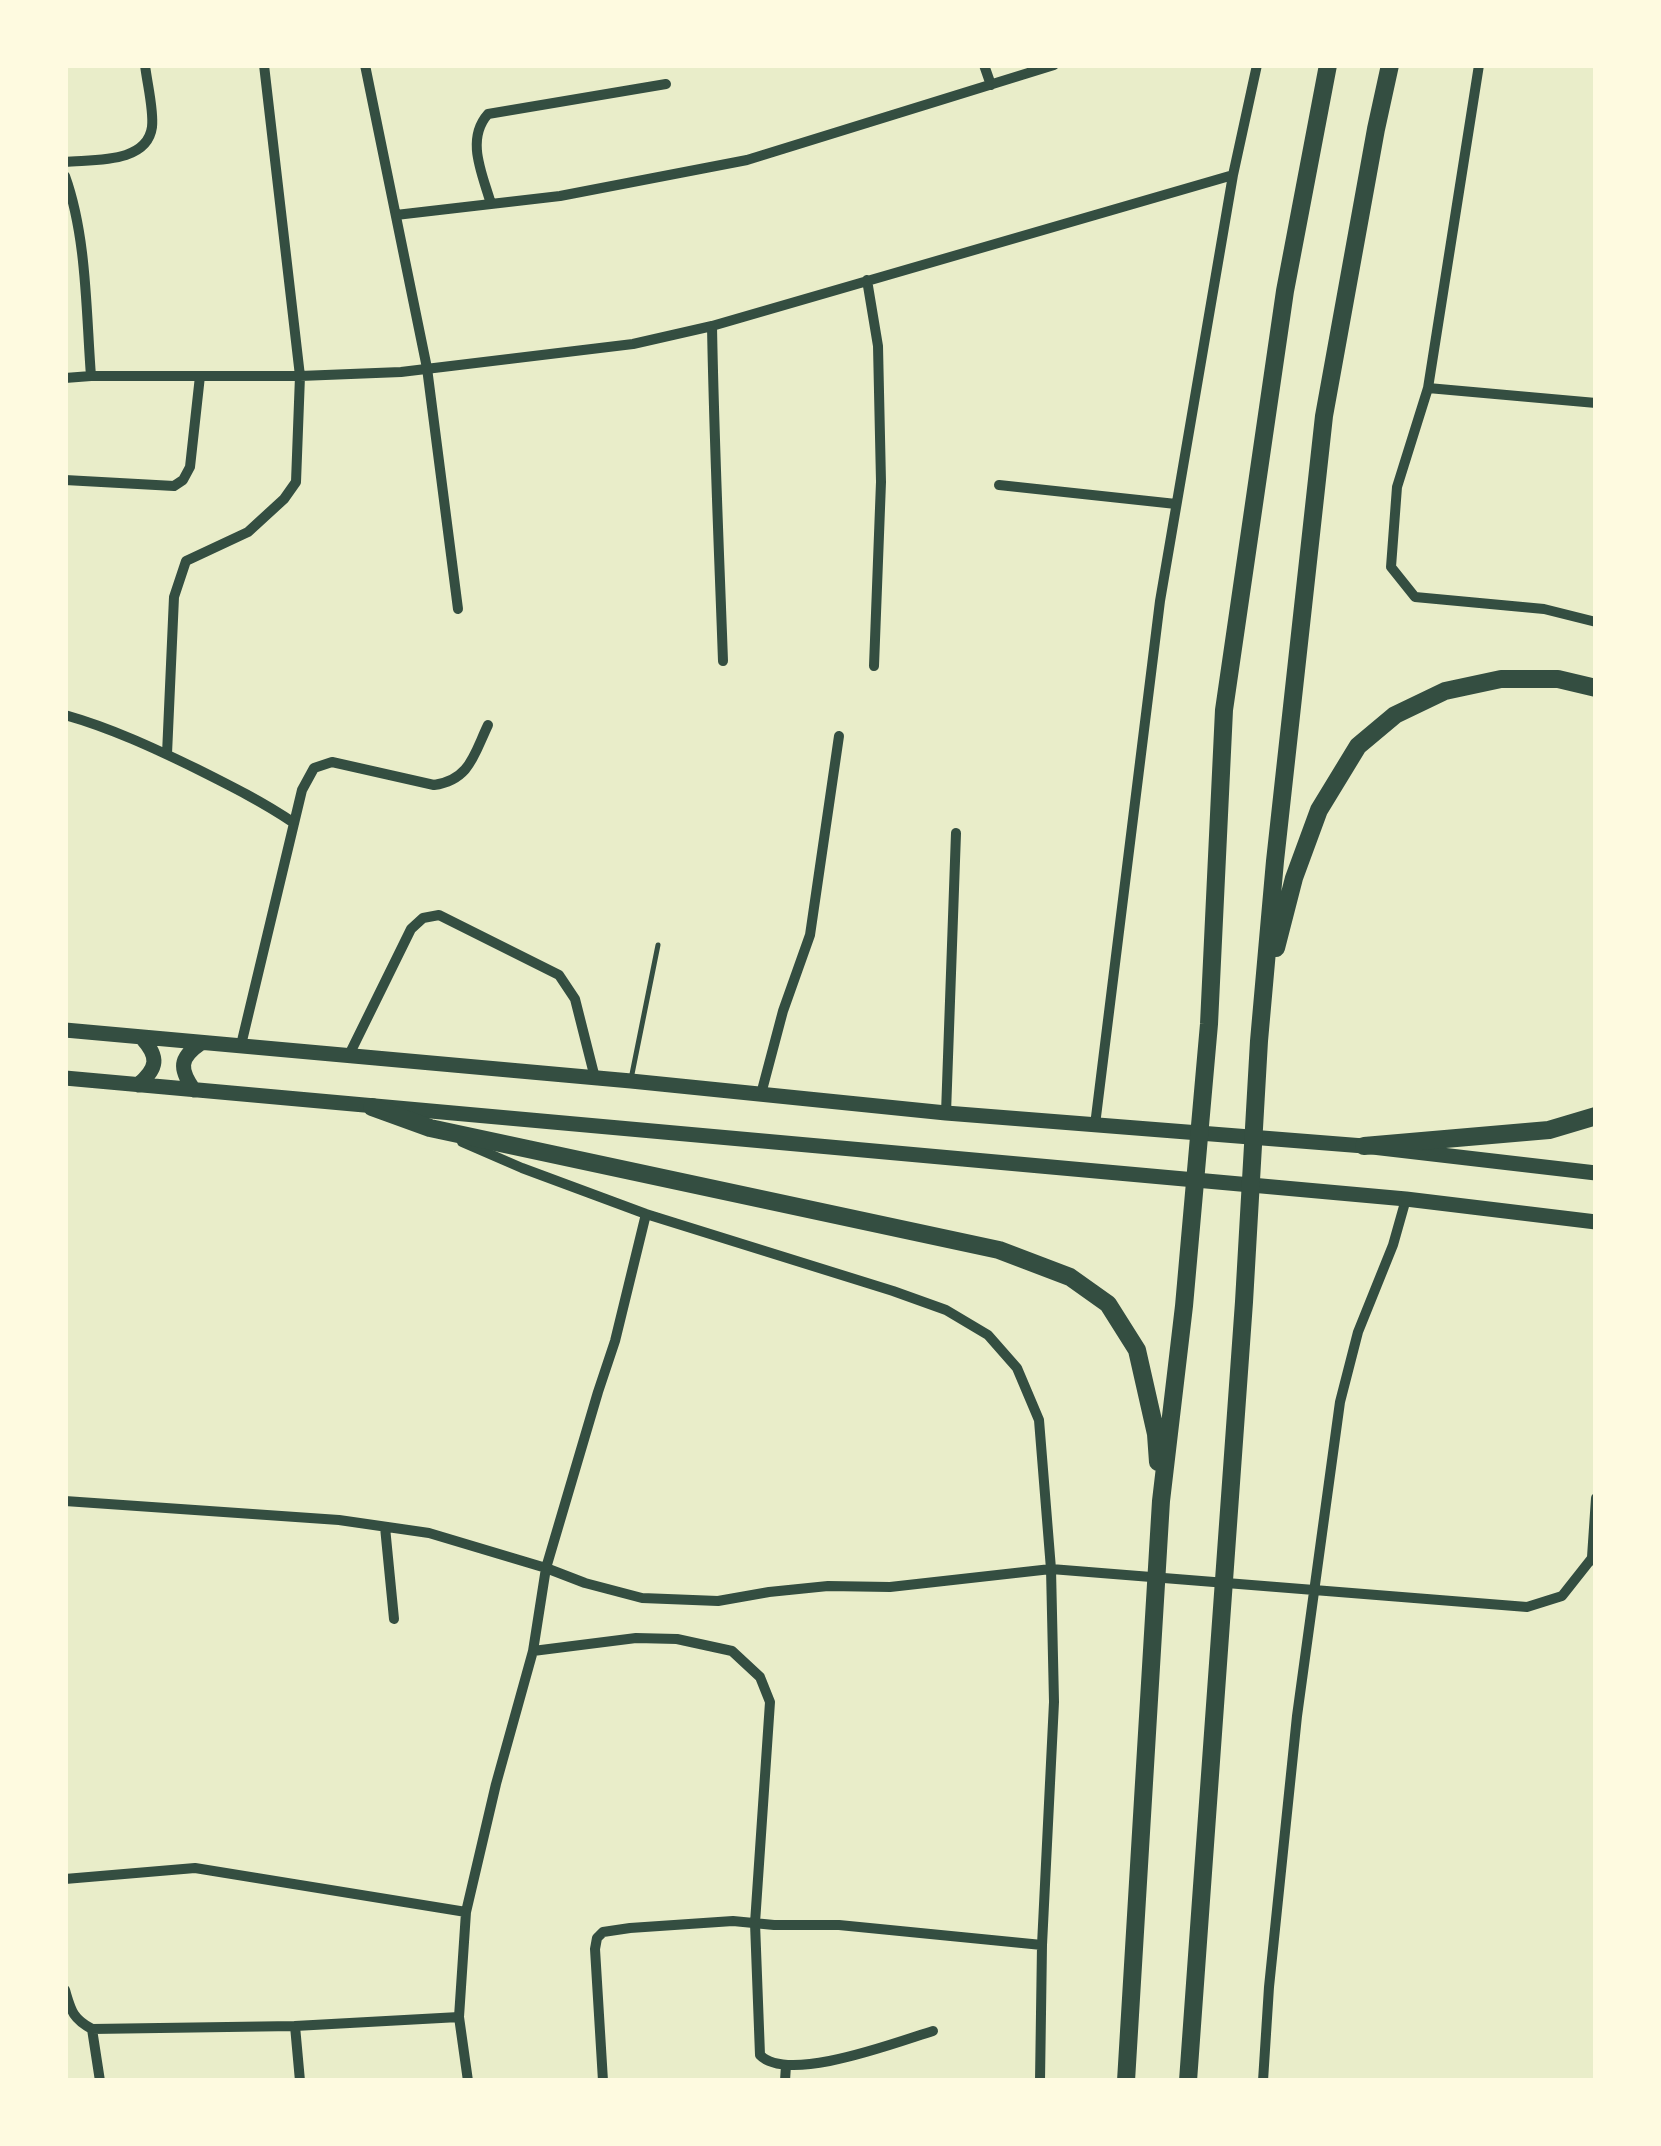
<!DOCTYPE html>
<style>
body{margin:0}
#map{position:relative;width:1661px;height:2146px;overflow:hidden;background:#e9edc9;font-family:Raleway,sans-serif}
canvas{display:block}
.frame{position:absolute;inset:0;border:68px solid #fefae0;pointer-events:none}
</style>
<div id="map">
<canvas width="1661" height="2146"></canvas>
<div class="frame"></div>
</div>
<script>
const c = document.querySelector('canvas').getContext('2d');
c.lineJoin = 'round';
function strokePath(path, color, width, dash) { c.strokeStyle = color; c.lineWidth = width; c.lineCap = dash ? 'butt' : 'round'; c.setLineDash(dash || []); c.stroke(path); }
strokePath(new Path2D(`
 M 631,1079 L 658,945`), '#344e41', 5);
strokePath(new Path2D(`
 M 365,65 L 427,368 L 458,609
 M 984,65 L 991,85
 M 1479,65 L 1428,388 L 1397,487 L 1391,567 L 1415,597 L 1544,609 L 1596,622
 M 65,162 C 93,159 147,164 152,127 C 154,110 147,83 145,65
 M 65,176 C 87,237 86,312 91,376
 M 491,204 C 483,175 465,140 488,114 L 666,84
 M 396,215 L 560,196 L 747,160 L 1054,65
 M 867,280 L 878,346 L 881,482 L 874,666
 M 712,326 C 714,438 719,549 723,661
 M 65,378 L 91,376 L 300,376 L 401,372 L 633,344 L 712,326 L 1233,175
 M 1428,388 L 1596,403
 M 65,480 L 174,486 L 183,480 L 190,467 L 200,376
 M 999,485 L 1176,504
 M 65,715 C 111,728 154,748 197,769 C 231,786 263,802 294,823
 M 167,754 L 174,597 L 186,561 L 248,532 L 284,499 L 296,482 L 300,376 L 264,65
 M 241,1045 L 302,790 L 314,768 L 332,762 L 434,785 C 470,780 474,754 488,725
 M 349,1055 L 411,929 L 423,918 L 439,915 L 559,975 L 575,999 L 595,1078
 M 761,1094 L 783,1011 L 810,935 L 839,736
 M 946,1113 L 956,833
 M 1095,1125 L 1160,601 L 1233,175 L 1257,65
 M 462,1142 L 522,1168 L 646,1214 L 893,1291 L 946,1310 L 988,1335 L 1017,1368 L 1039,1420 L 1051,1569 L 1054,1702 L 1042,1945 L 1040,2081
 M 65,1501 L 339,1520 L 429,1533 L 546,1568 L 585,1583 L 642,1598 L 718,1601 L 769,1592 L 828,1586 L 890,1587 L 1051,1569 L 1527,1607 L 1562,1596 L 1592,1558
 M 385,1527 L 394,1619
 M 1595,1561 L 1592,1557 L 1596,1498
 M 533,1651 L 636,1638 L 677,1639 L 732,1651 L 760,1677 L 770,1702 L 755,1923 L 760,2055 C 788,2084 897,2042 933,2031
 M 65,1879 L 195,1868 L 466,1912
 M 65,1990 C 71,2010 72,2018 92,2029 L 295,2026 L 459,2017
 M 295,2026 L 300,2081
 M 92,2029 L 100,2081
 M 468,2081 L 459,2017 L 466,1912 L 496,1784 L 533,1651 L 546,1568 L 598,1392 L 615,1341 L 646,1214
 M 603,2081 L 595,1949 L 597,1938 L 603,1932 L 630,1928 L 733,1921 L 774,1925 L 839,1925 L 1042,1945
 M 785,2081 L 786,2065
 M 1263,2081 L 1269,1987 L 1297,1716 L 1340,1402 L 1358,1332 L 1393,1245 L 1406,1199`), '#344e41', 10);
strokePath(new Path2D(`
 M 65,1030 L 631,1081 L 946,1113 L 1364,1146 L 1596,1173
 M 65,1078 L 1406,1199 L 1596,1222
 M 138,1085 C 158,1068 159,1057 142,1038
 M 194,1090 C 179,1069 179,1058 201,1043`), '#344e41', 15);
strokePath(new Path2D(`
 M 1276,948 L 1294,878 L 1319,810 L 1358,746 L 1395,715 L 1445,691 L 1501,679 L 1558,679 L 1596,688
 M 372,1107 L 430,1128 L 999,1250 L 1070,1277 L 1108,1304 L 1137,1350 L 1156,1434 L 1158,1462
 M 1364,1146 L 1549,1130 L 1596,1116
 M 1126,2081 L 1161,1501 L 1184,1306 L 1209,1024 L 1224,710 L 1285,291 L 1328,65
 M 1188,2081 L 1244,1302 L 1259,1041 L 1275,861 L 1324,416 L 1376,129 L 1390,65`), '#344e41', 18);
</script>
